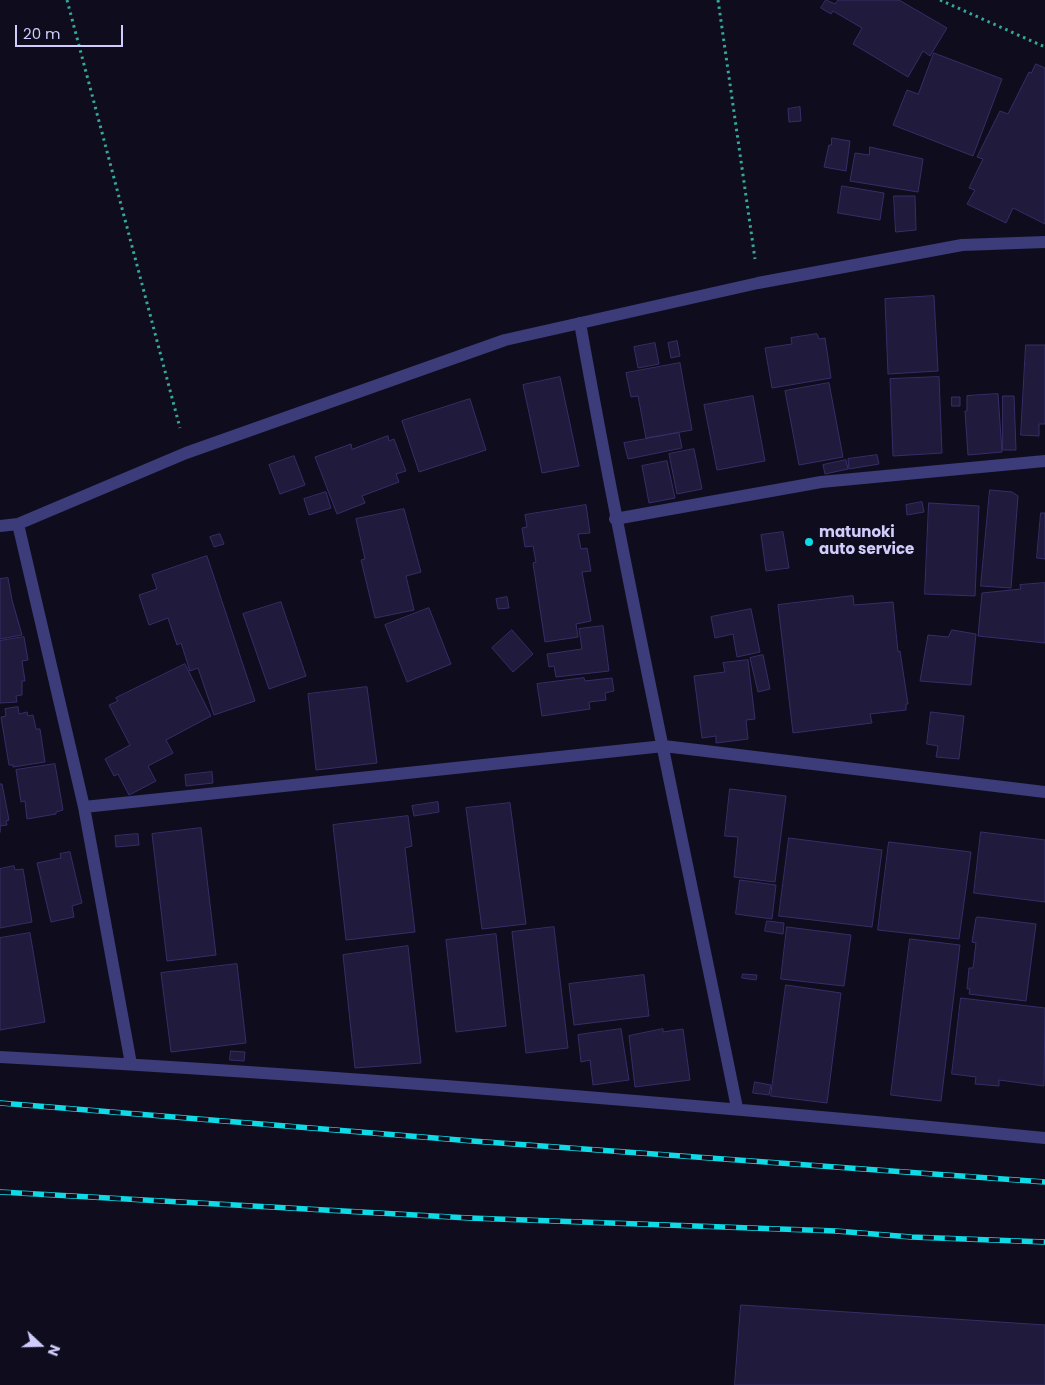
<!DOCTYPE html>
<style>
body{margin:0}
#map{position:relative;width:1045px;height:1385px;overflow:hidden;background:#0f0d1d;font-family:Poppins,sans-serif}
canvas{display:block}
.north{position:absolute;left:15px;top:1320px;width:50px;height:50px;-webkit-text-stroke:4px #0f0d1d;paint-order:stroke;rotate:111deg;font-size:14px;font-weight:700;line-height:20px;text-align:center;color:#d0ccfc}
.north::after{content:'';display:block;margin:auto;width:18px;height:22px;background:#d0ccfc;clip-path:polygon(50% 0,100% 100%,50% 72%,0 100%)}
.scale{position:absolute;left:15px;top:25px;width:108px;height:22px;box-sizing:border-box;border:2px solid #d0ccfc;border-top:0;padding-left:6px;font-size:15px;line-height:18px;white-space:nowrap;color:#d0ccfc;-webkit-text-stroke:4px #0f0d1d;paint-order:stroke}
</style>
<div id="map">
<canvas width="1045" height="1385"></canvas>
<div class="north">N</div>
<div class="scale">20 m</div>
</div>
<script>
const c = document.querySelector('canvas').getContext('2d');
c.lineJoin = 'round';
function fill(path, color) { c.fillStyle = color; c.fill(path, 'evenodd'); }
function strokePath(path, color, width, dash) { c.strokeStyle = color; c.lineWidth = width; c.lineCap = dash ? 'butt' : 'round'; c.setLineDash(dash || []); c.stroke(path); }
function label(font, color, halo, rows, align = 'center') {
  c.font = font + ' Poppins,sans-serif'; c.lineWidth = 4.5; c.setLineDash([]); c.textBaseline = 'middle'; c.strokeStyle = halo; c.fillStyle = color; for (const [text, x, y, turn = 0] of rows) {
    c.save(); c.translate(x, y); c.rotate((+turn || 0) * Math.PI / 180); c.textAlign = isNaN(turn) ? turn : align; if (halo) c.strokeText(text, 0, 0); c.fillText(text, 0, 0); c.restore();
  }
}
const building = new Path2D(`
 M 826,0 L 835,4 L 838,0 L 899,0 L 947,28 L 930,56 L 923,51 L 908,77 L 853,44 L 862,28 L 833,11 L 831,14 L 821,8 Z
 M 934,53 L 1002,79 L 973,156 L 893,125 L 907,90 L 918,94 Z
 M 1036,64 L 1045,68 L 1045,224 L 1013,208 L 1006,223 L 967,204 L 975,190 L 969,188 L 983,159 L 977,157 L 1000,111 L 1008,114 L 1029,72 L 1031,73 Z
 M 800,107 L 801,121 L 789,122 L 788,109 Z
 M 832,138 L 850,141 L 846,171 L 824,167 L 829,145 L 831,145 Z
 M 870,147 L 923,159 L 918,192 L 850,181 L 855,153 L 869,155 Z
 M 842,186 L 884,193 L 880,220 L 838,213 Z
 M 894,196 L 915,196 L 916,230 L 896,232 Z
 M 934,296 L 938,371 L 888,374 L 885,299 Z
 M 817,334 L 819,339 L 825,338 L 831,378 L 772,388 L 765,348 L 792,344 L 791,338 Z
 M 677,341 L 680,356 L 671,358 L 668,343 Z
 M 655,343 L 659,364 L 638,368 L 634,347 Z
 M 1026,345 L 1045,345 L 1045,424 L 1039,424 L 1039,436 L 1021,435 Z
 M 680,363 L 692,430 L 646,438 L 638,396 L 631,397 L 626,373 Z
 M 560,377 L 579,466 L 542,473 L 523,385 Z
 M 939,377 L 942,453 L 893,456 L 890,379 Z
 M 829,383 L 843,457 L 799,465 L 785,391 Z
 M 998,394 L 1002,452 L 968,455 L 965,411 L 967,411 L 967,396 Z
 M 753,396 L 765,461 L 717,470 L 704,405 Z
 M 1003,396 L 1014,396 L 1016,450 L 1003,450 Z
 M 952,397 L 960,397 L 960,406 L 952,406 Z
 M 470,399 L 486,450 L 419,472 L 402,421 Z
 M 679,433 L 682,448 L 628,459 L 624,443 Z
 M 388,436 L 389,441 L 394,439 L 406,471 L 396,474 L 399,482 L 362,496 L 365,503 L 337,514 L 315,457 L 351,444 L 352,449 Z
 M 694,449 L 702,489 L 677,494 L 669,454 Z
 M 877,455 L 879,464 L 849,469 L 848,459 Z
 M 294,456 L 305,485 L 280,494 L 269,465 Z
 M 846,460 L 848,469 L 825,474 L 823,465 Z
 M 667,461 L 675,498 L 649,503 L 642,466 Z
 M 990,490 L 1012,492 L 1018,496 L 1011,588 L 981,586 Z
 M 326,492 L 331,508 L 309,515 L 304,499 Z
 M 922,502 L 924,512 L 907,515 L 906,505 Z
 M 929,503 L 979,506 L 975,596 L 925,594 Z
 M 586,505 L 590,533 L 578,534 L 581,549 L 587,548 L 591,571 L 582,572 L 591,621 L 576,624 L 578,637 L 545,642 L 533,563 L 536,562 L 533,546 L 525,547 L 522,528 L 527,527 L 525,515 Z
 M 404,509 L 421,572 L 406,576 L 414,610 L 375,618 L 361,560 L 365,559 L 356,519 Z
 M 1041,513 L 1045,513 L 1045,559 L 1037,558 Z
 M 783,532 L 789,568 L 766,571 L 761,535 Z
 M 220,534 L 224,544 L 214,547 L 210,537 Z
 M 207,556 L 255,701 L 214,715 L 198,668 L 190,671 L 181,643 L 177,645 L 168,618 L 149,625 L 139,595 L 157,589 L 152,575 Z
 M 8,578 L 12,600 L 22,635 L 0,639 L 0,579 Z
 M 1045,583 L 1045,643 L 978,636 L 982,593 L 1021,589 L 1020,585 Z
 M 853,596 L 854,605 L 893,602 L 898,652 L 900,651 L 908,704 L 906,704 L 906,710 L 870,714 L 872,723 L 793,733 L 778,605 Z
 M 507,597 L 509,608 L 498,609 L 496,599 Z
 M 281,602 L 306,676 L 269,689 L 243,614 Z
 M 429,608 L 451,664 L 407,682 L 385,625 Z
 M 751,609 L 760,652 L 737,657 L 733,634 L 715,638 L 711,617 Z
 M 603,626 L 609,671 L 556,677 L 554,666 L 549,667 L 547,654 L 582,649 L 579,629 Z
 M 512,630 L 533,654 L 513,672 L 492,648 Z
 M 952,630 L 976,634 L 971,685 L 920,681 L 928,635 L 948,637 Z
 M 24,637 L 28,660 L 22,661 L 25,681 L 22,681 L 22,695 L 16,696 L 17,702 L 0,703 L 0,641 Z
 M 763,655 L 770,689 L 758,692 L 750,658 Z
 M 748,660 L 755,719 L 746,720 L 748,739 L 716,743 L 716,736 L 702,738 L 694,676 L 725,672 L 723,663 Z
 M 185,664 L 211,716 L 166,740 L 173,753 L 148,766 L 156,781 L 129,795 L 118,774 L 114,776 L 105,759 L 130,745 L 109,705 L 118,701 L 116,698 Z
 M 584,678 L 585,681 L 612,678 L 614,691 L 605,693 L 606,700 L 589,702 L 590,709 L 542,716 L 537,684 Z
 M 367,687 L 377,763 L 316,770 L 308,694 Z
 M 18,707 L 19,714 L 27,712 L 28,716 L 33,715 L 36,729 L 40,729 L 45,762 L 13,767 L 13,765 L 9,765 L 1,717 L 6,716 L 5,709 Z
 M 931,712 L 964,716 L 959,759 L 936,757 L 938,746 L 927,744 Z
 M 55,764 L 63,810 L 56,812 L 56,814 L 27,819 L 25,801 L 21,802 L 16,770 Z
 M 212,772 L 213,783 L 186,786 L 185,775 Z
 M 0,784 L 2,784 L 9,820 L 6,821 L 7,825 L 0,826 L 0,832 Z
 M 730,789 L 786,796 L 775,882 L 734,877 L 738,837 L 725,836 Z
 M 438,802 L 439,812 L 414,816 L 412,806 Z
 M 510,803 L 526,924 L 482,929 L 466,808 Z
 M 408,816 L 412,846 L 405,848 L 415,932 L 346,940 L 333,825 Z
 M 201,828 L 216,955 L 167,961 L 152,834 Z
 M 981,832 L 1045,840 L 1045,902 L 974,893 Z
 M 138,834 L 139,845 L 116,847 L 115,836 Z
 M 789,838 L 882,850 L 872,927 L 779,916 Z
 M 889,842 L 971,852 L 959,939 L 878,930 Z
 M 70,852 L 82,903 L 72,906 L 74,917 L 51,922 L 37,863 L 61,858 L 60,854 Z
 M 14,866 L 15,870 L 23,869 L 32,922 L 0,928 L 0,869 Z
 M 740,880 L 776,885 L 772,919 L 736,914 Z
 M 978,917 L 1036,924 L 1026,1001 L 969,994 L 970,989 L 967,989 L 969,968 L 973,968 L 976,943 L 972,942 L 976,918 Z
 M 767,921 L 784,923 L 783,934 L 765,931 Z
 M 554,927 L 568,1048 L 526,1053 L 512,932 Z
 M 787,927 L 851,935 L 844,986 L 781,979 Z
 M 30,933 L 45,1022 L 0,1030 L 0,938 Z
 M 496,934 L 506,1026 L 456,1032 L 446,940 Z
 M 910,939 L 960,945 L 941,1101 L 891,1095 Z
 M 408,946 L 421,1063 L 355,1068 L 343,955 Z
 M 237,964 L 246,1043 L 171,1052 L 161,973 Z
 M 743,974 L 757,975 L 756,980 L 742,978 Z
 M 644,975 L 649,1016 L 574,1025 L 569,984 Z
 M 786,985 L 841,993 L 827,1103 L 771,1096 Z
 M 961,998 L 1045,1008 L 1044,1086 L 999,1080 L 999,1086 L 975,1084 L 976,1077 L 952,1074 Z
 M 621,1029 L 629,1080 L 593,1085 L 590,1060 L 581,1062 L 578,1035 Z
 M 663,1029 L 663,1032 L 683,1029 L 690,1080 L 635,1087 L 629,1036 Z
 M 231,1051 L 245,1052 L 244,1061 L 230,1060 Z
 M 755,1082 L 771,1085 L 769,1095 L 753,1093 Z
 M 741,1305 L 1045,1325 L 1045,1385 L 735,1385 Z`);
fill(building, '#201a3d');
strokePath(building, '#362e67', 1);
strokePath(new Path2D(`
 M 67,0 L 180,428
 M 718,0 L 755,259
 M 940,0 L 1045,47`), '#34a89b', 3, [2.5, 4]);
strokePath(new Path2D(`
 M 580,323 C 627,586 684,846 737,1108
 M 615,519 L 821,482 L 1045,461
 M 18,524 L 84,807 L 131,1064
 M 0,526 L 18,524 L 186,453 L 505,340 L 758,283 L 962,245 L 1045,242
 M 84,807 L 664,746 L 1045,792
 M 0,1057 C 349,1076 697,1104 1045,1138`), '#3b3c79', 12);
const rail = new Path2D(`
 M 0,1103 L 472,1141 L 1045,1182
 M 0,1192 L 469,1218 L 836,1231 L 911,1237 L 1045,1242`);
strokePath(rail, '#0edbe6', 5.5);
strokePath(rail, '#0f0d1d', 4, [11]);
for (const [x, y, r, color] of [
 [809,542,5,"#0edbe6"]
]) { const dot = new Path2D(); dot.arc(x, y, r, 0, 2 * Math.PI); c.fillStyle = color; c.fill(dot); strokePath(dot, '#0f0d1d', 2); }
label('bold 15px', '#d0ccfc', '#0f0d1d', [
 ["matunoki",819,533],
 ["auto service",819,550]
], 'left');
</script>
